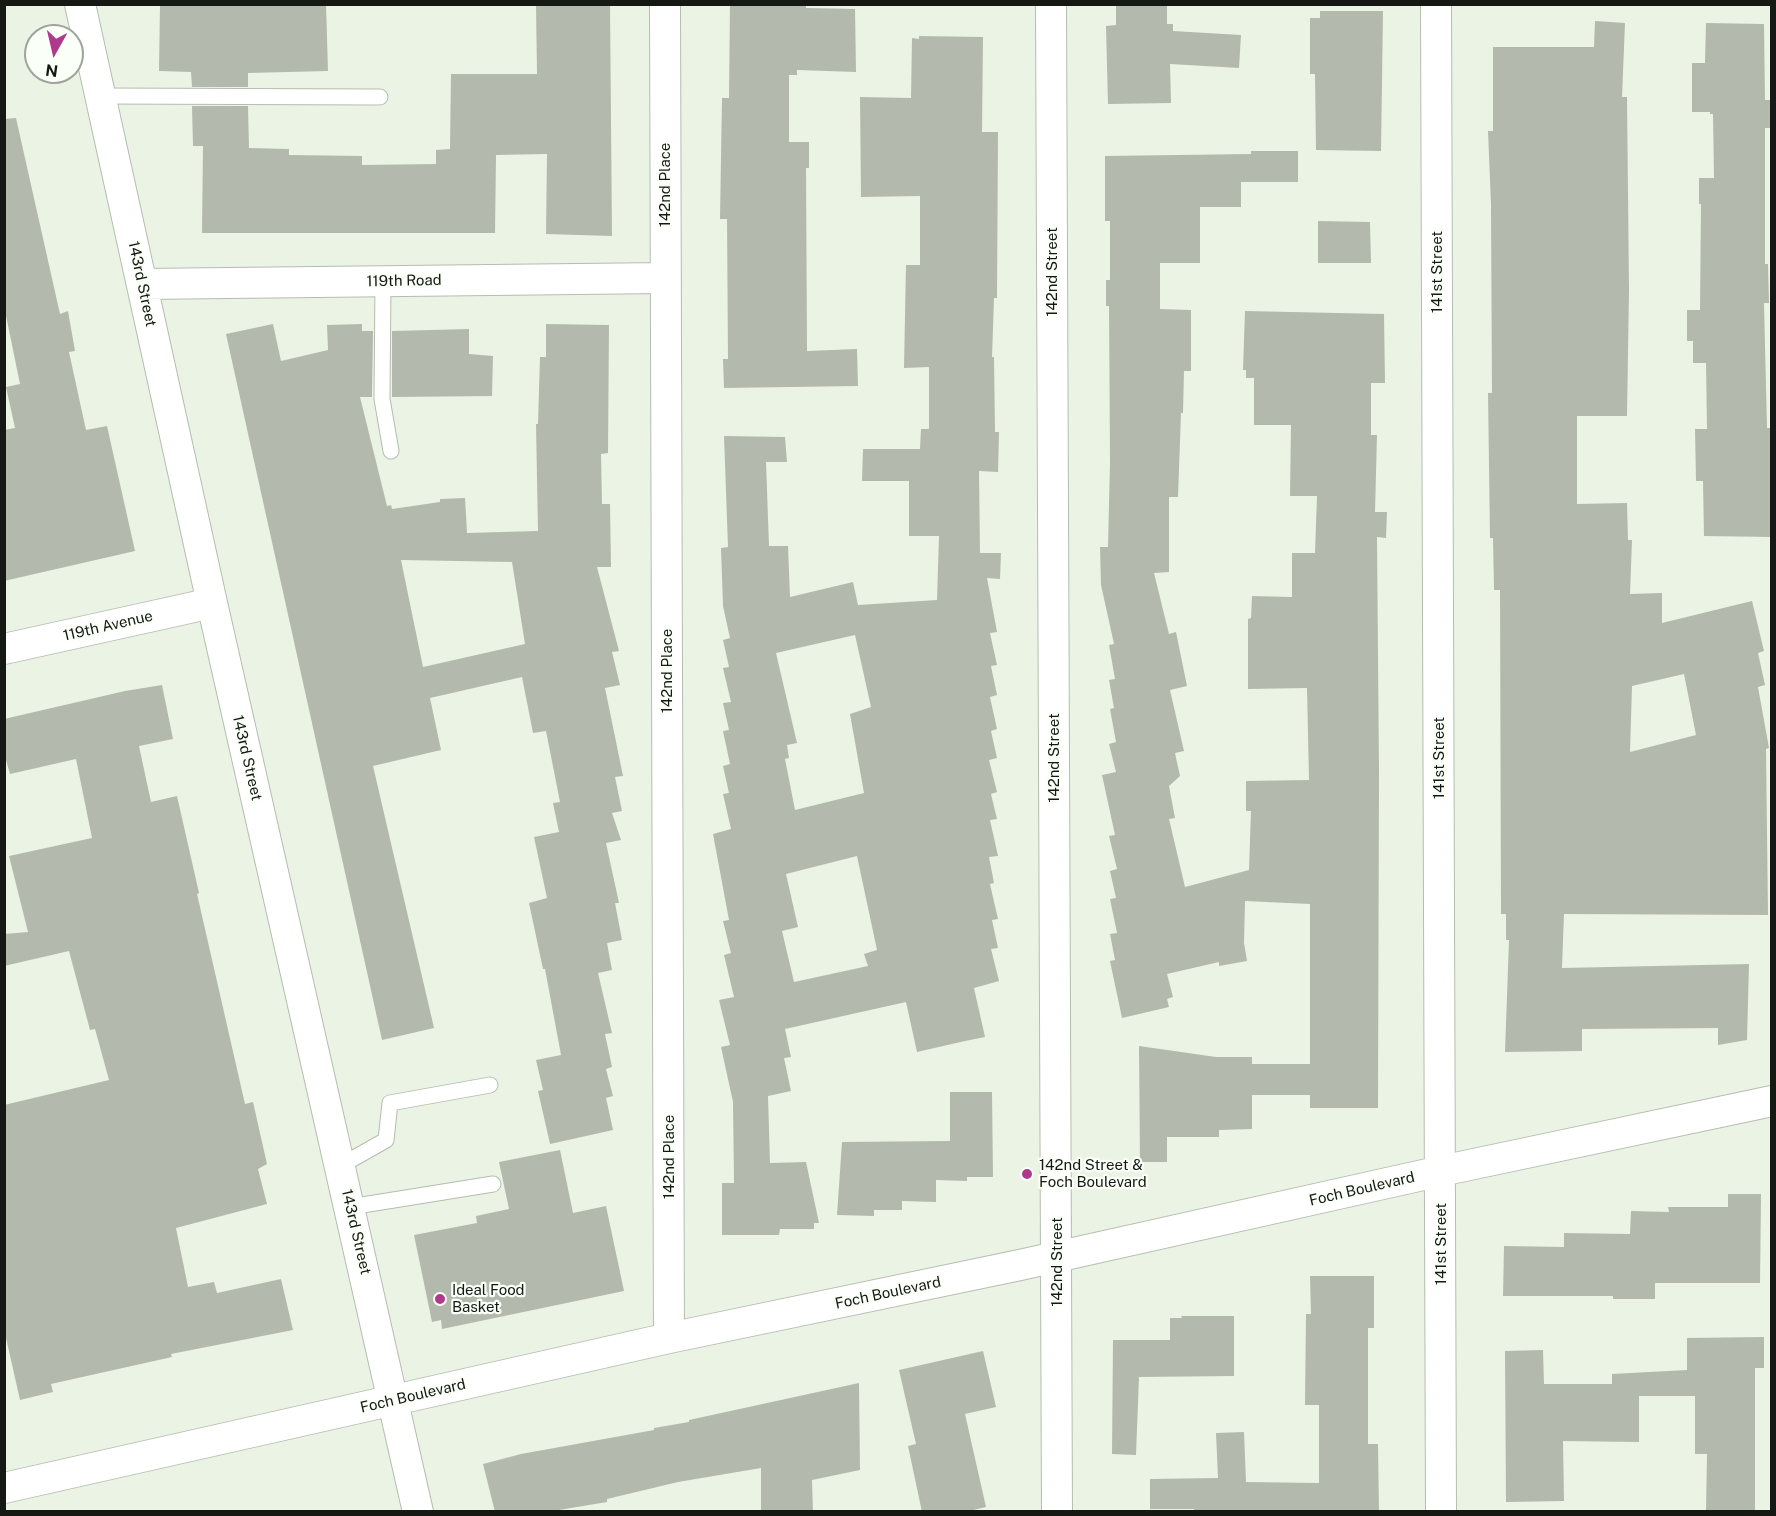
<!DOCTYPE html>
<style>
body{margin:0}
#map{position:relative;width:1776px;height:1516px;overflow:hidden;background:#ebf3e5;font-family:"Public Sans",sans-serif}
canvas{display:block}
.frame{position:absolute;inset:0;border:6px solid #151813;pointer-events:none}
.north{position:absolute;left:24px;top:24px;width:60px;height:60px;box-sizing:border-box;background:#fafff7;border:2px solid #9ea39c;border-radius:50%;rotate:188deg;font-size:16px;font-weight:700;line-height:24px;text-align:center;color:#151813}
.north::after{content:'';display:block;margin:auto;width:21px;height:27px;background:#b1398d;clip-path:polygon(50% 0,100% 100%,50% 72%,0 100%)}
</style>
<div id="map">
<canvas width="1776" height="1516"></canvas>
<div class="frame"></div>
<div class="north">N</div>
</div>
<script>
const c = document.querySelector('canvas').getContext('2d');
c.lineJoin = 'round';
function fill(path, color) { c.fillStyle = color; c.fill(path, 'evenodd'); }
function strokePath(path, color, width, dash) { c.strokeStyle = color; c.lineWidth = width; c.lineCap = dash ? 'butt' : 'round'; c.setLineDash(dash || []); c.stroke(path); }
function label(font, color, halo, rows, align = 'center') {
  c.font = font + ' "Public Sans",sans-serif'; c.lineWidth = 4.5; c.setLineDash([]); c.textBaseline = 'middle'; c.strokeStyle = halo; c.fillStyle = color; for (const [text, x, y, turn = 0] of rows) {
    c.save(); c.translate(x, y); c.rotate((+turn || 0) * Math.PI / 180); c.textAlign = isNaN(turn) ? turn : align; if (halo) c.strokeText(text, 0, 0); c.fillText(text, 0, 0); c.restore();
  }
}
fill(new Path2D(`
 M 160,4 L 326,4 L 328,71 L 248,73 L 248,87 L 192,87 L 191,72 L 159,71 Z
 M 610,4 L 612,236 L 546,234 L 547,154 L 496,155 L 495,233 L 202,233 L 203,146 L 193,146 L 192,106 L 248,106 L 249,148 L 289,149 L 289,155 L 362,156 L 362,165 L 436,164 L 436,150 L 450,149 L 451,74 L 537,74 L 536,5 Z
 M 730,4 L 806,4 L 806,8 L 855,9 L 856,72 L 797,70 L 797,75 L 789,75 L 789,142 L 809,142 L 809,168 L 806,168 L 807,351 L 857,349 L 858,386 L 724,388 L 723,359 L 728,359 L 727,219 L 720,219 L 722,98 L 729,98 Z
 M 1116,4 L 1167,4 L 1167,24 L 1173,24 L 1173,31 L 1241,35 L 1239,68 L 1170,64 L 1171,103 L 1108,104 L 1106,26 L 1116,25 Z
 M 1320,11 L 1383,11 L 1381,151 L 1316,150 L 1315,74 L 1310,74 L 1310,18 L 1320,18 Z
 M 1595,21 L 1625,23 L 1622,97 L 1627,97 L 1629,290 L 1627,416 L 1577,416 L 1577,504 L 1627,503 L 1628,540 L 1632,540 L 1630,594 L 1662,593 L 1662,623 L 1752,601 L 1764,651 L 1758,653 L 1765,685 L 1758,687 L 1769,748 L 1766,749 L 1768,915 L 1564,914 L 1562,968 L 1749,964 L 1747,1040 L 1718,1045 L 1718,1028 L 1582,1029 L 1582,1051 L 1505,1052 L 1509,940 L 1506,940 L 1506,914 L 1501,914 L 1500,590 L 1494,590 L 1493,538 L 1490,538 L 1488,393 L 1492,393 L 1491,205 L 1488,131 L 1493,131 L 1493,47 L 1594,47 ZM 1684,674 L 1696,735 L 1630,752 L 1632,686 Z
 M 1706,23 L 1764,24 L 1765,100 L 1770,100 L 1770,128 L 1765,128 L 1765,264 L 1768,264 L 1769,303 L 1764,303 L 1767,428 L 1771,428 L 1771,537 L 1704,536 L 1703,481 L 1696,481 L 1695,429 L 1707,429 L 1706,363 L 1693,363 L 1693,341 L 1687,341 L 1687,310 L 1700,310 L 1701,204 L 1699,204 L 1699,178 L 1714,178 L 1713,114 L 1710,114 L 1710,112 L 1692,112 L 1692,63 L 1705,63 Z
 M 919,36 L 983,37 L 982,132 L 998,132 L 997,298 L 994,298 L 992,357 L 994,357 L 995,432 L 999,432 L 998,472 L 979,471 L 980,553 L 1001,553 L 1000,579 L 987,578 L 997,632 L 990,633 L 997,665 L 991,666 L 997,695 L 990,697 L 997,729 L 991,731 L 997,758 L 989,760 L 997,792 L 991,794 L 997,819 L 990,820 L 998,856 L 989,857 L 994,883 L 990,884 L 998,919 L 992,920 L 998,948 L 991,949 L 999,981 L 974,988 L 985,1037 L 965,1041 L 917,1052 L 906,1002 L 785,1029 L 791,1057 L 784,1058 L 791,1091 L 768,1096 L 770,1163 L 806,1162 L 819,1223 L 814,1223 L 814,1229 L 780,1229 L 779,1235 L 722,1235 L 722,1183 L 734,1183 L 733,1102 L 721,1047 L 730,1045 L 719,1000 L 734,997 L 724,955 L 731,953 L 723,921 L 729,920 L 713,834 L 731,829 L 723,794 L 729,793 L 723,766 L 730,764 L 723,731 L 729,730 L 723,703 L 731,702 L 723,668 L 729,667 L 723,640 L 730,638 L 723,606 L 721,548 L 728,547 L 724,436 L 785,437 L 787,462 L 766,462 L 769,546 L 788,546 L 790,597 L 853,582 L 858,605 L 937,600 L 939,536 L 909,536 L 909,481 L 862,481 L 863,449 L 920,449 L 921,429 L 929,429 L 929,367 L 904,368 L 906,265 L 920,265 L 920,196 L 861,197 L 860,97 L 911,98 L 912,38 L 919,39 ZM 855,635 L 871,707 L 850,714 L 864,793 L 795,810 L 785,759 L 789,758 L 787,745 L 797,743 L 776,653 ZM 857,856 L 877,950 L 864,954 L 868,966 L 794,982 L 782,931 L 798,927 L 786,874 Z
 M 16,118 L 60,314 L 68,311 L 75,351 L 69,352 L 86,430 L 107,426 L 135,551 L 4,581 L 4,430 L 15,428 L 6,387 L 20,384 L 4,306 L 4,119 Z
 M 1251,151 L 1298,151 L 1298,182 L 1241,182 L 1241,207 L 1200,207 L 1200,263 L 1160,263 L 1160,309 L 1191,310 L 1191,371 L 1184,371 L 1183,413 L 1181,413 L 1178,497 L 1169,497 L 1169,572 L 1154,573 L 1169,634 L 1176,632 L 1187,686 L 1170,690 L 1184,751 L 1175,753 L 1180,776 L 1169,786 L 1175,818 L 1169,819 L 1185,887 L 1249,870 L 1251,811 L 1246,811 L 1246,781 L 1309,780 L 1307,688 L 1248,689 L 1248,619 L 1251,618 L 1252,596 L 1292,597 L 1292,553 L 1315,553 L 1317,496 L 1290,496 L 1291,425 L 1254,425 L 1254,378 L 1246,378 L 1246,370 L 1243,370 L 1245,311 L 1384,314 L 1385,383 L 1371,383 L 1371,435 L 1377,435 L 1375,512 L 1387,512 L 1386,538 L 1377,537 L 1379,772 L 1378,1108 L 1310,1108 L 1310,1095 L 1252,1095 L 1252,1129 L 1219,1130 L 1219,1137 L 1167,1137 L 1167,1162 L 1140,1162 L 1139,1046 L 1216,1057 L 1252,1057 L 1252,1064 L 1310,1064 L 1310,904 L 1245,901 L 1244,943 L 1247,961 L 1219,966 L 1219,962 L 1167,974 L 1173,997 L 1167,999 L 1169,1007 L 1122,1018 L 1110,961 L 1115,960 L 1110,934 L 1117,933 L 1110,899 L 1116,898 L 1110,871 L 1117,869 L 1109,836 L 1115,835 L 1102,775 L 1116,772 L 1109,744 L 1116,742 L 1110,709 L 1114,708 L 1109,680 L 1115,679 L 1109,645 L 1114,644 L 1101,585 L 1100,547 L 1108,547 L 1110,461 L 1109,306 L 1106,306 L 1106,280 L 1110,280 L 1110,221 L 1105,221 L 1105,156 L 1251,154 Z
 M 1318,221 L 1370,222 L 1371,263 L 1318,263 Z
 M 273,324 L 281,361 L 328,350 L 327,325 L 362,324 L 362,331 L 373,331 L 372,397 L 360,397 L 387,506 L 391,505 L 392,509 L 440,502 L 440,499 L 465,498 L 467,533 L 538,531 L 536,424 L 538,424 L 540,357 L 546,357 L 546,324 L 609,325 L 608,453 L 601,454 L 602,504 L 610,504 L 611,567 L 597,567 L 619,651 L 612,652 L 620,685 L 605,688 L 623,776 L 615,777 L 622,811 L 612,813 L 621,840 L 606,843 L 619,903 L 615,903 L 622,940 L 607,943 L 612,970 L 598,973 L 612,1033 L 605,1034 L 612,1067 L 606,1069 L 613,1096 L 606,1098 L 613,1130 L 550,1144 L 538,1091 L 543,1090 L 536,1060 L 561,1055 L 545,969 L 543,969 L 529,903 L 547,898 L 534,837 L 559,832 L 553,803 L 560,802 L 546,731 L 533,733 L 522,677 L 430,698 L 441,750 L 373,766 L 434,1028 L 382,1040 L 226,334 ZM 401,560 L 512,562 L 525,644 L 423,667 Z
 M 469,329 L 469,354 L 493,356 L 492,396 L 392,397 L 392,331 Z
 M 162,685 L 173,739 L 139,746 L 151,802 L 177,796 L 199,893 L 197,894 L 245,1104 L 253,1102 L 267,1164 L 258,1169 L 267,1204 L 176,1228 L 188,1287 L 214,1282 L 217,1293 L 281,1279 L 293,1330 L 171,1354 L 172,1357 L 51,1384 L 53,1392 L 20,1400 L 4,1329 L 4,1105 L 109,1080 L 95,1029 L 90,1030 L 69,951 L 4,966 L 4,934 L 28,932 L 9,856 L 92,838 L 76,759 L 10,774 L 4,753 L 4,719 L 125,691 Z
 M 950,1092 L 992,1092 L 993,1177 L 967,1177 L 967,1181 L 936,1180 L 936,1202 L 902,1201 L 902,1210 L 874,1210 L 874,1216 L 837,1215 L 842,1142 L 950,1141 Z
 M 560,1150 L 573,1213 L 606,1206 L 624,1291 L 442,1329 L 441,1320 L 432,1322 L 414,1235 L 477,1223 L 476,1216 L 509,1209 L 499,1162 Z
 M 1728,1194 L 1761,1194 L 1760,1283 L 1655,1283 L 1655,1299 L 1613,1299 L 1613,1296 L 1503,1296 L 1504,1246 L 1564,1247 L 1564,1233 L 1630,1234 L 1631,1211 L 1669,1212 L 1668,1207 L 1728,1207 Z
 M 1310,1276 L 1374,1276 L 1374,1328 L 1368,1328 L 1368,1444 L 1378,1444 L 1379,1512 L 1194,1512 L 1194,1509 L 1150,1509 L 1150,1479 L 1218,1478 L 1216,1433 L 1244,1432 L 1246,1482 L 1319,1483 L 1319,1405 L 1305,1405 L 1306,1314 L 1311,1314 Z
 M 1181,1316 L 1234,1316 L 1234,1376 L 1139,1377 L 1136,1455 L 1112,1454 L 1113,1340 L 1170,1340 L 1170,1318 L 1182,1318 Z
 M 1764,1337 L 1764,1368 L 1755,1368 L 1755,1512 L 1706,1512 L 1707,1454 L 1695,1454 L 1695,1396 L 1639,1396 L 1639,1442 L 1563,1441 L 1564,1501 L 1506,1502 L 1505,1351 L 1543,1350 L 1544,1384 L 1612,1384 L 1612,1374 L 1687,1370 L 1687,1338 Z
 M 983,1351 L 996,1407 L 965,1414 L 986,1507 L 965,1512 L 922,1512 L 908,1446 L 916,1444 L 899,1370 Z
 M 859,1383 L 860,1470 L 812,1480 L 813,1512 L 761,1512 L 761,1468 L 678,1482 L 607,1499 L 607,1502 L 547,1512 L 495,1512 L 483,1464 L 521,1454 L 654,1430 L 654,1428 L 689,1422 L 689,1420 Z`), '#b3baad');
const lane = new Path2D(`
 M 100,96 L 380,97
 M 383,281 L 382,399 L 391,451
 M 340,1166 L 386,1140 L 390,1103 L 490,1085
 M 350,1207 L 493,1184`);
const street = new Path2D(`
 M 80,4 L 212,603 L 418,1512
 M 665,4 L 669,1338
 M 1051,4 L 1057,1512
 M 1436,4 L 1441,1512
 M 142,284 L 665,278
 M 4,649 L 212,603
 M 4,1488 L 669,1338 L 1020,1265 L 1441,1171 L 1772,1101`);
strokePath(lane, '#b5bdaf', 17);
strokePath(street, '#b5bdaf', 32);
strokePath(lane, '#fff', 15);
strokePath(street, '#fff', 30);
for (const [x, y, r, color] of [
 [1027,1174,6,"#b1398d"],
 [440,1299,6,"#b1398d"]
]) { const dot = new Path2D(); dot.arc(x, y, r, 0, 2 * Math.PI); c.fillStyle = color; c.fill(dot); strokePath(dot, '#fafff7', 2); }
label('15px', '#151813', '#fafff7', [
 ["142nd Place",665,185,-90],
 ["142nd Street",1052,272,-90],
 ["141st Street",1437,272,-90],
 ["119th Road",404,281,-1],
 ["143rd Street",142,284,78],
 ["119th Avenue",108,626,-13],
 ["142nd Place",667,671,-90],
 ["143rd Street",247,758,77],
 ["142nd Street",1054,758,-90],
 ["141st Street",1439,758,-90],
 ["142nd Place",669,1157,-90],
 ["Foch Boulevard",1362,1189,-13],
 ["143rd Street",356,1232,77],
 ["141st Street",1441,1244,-90],
 ["142nd Street",1057,1262,-90],
 ["Foch Boulevard",888,1293,-12],
 ["Foch Boulevard",413,1396,-13]
]);
label('15px', '#151813', '#fafff7', [
 ["142nd Street &",1039,1165],
 ["Foch Boulevard",1039,1182],
 ["Ideal Food",452,1290],
 ["Basket",452,1307]
], 'left');
</script>
